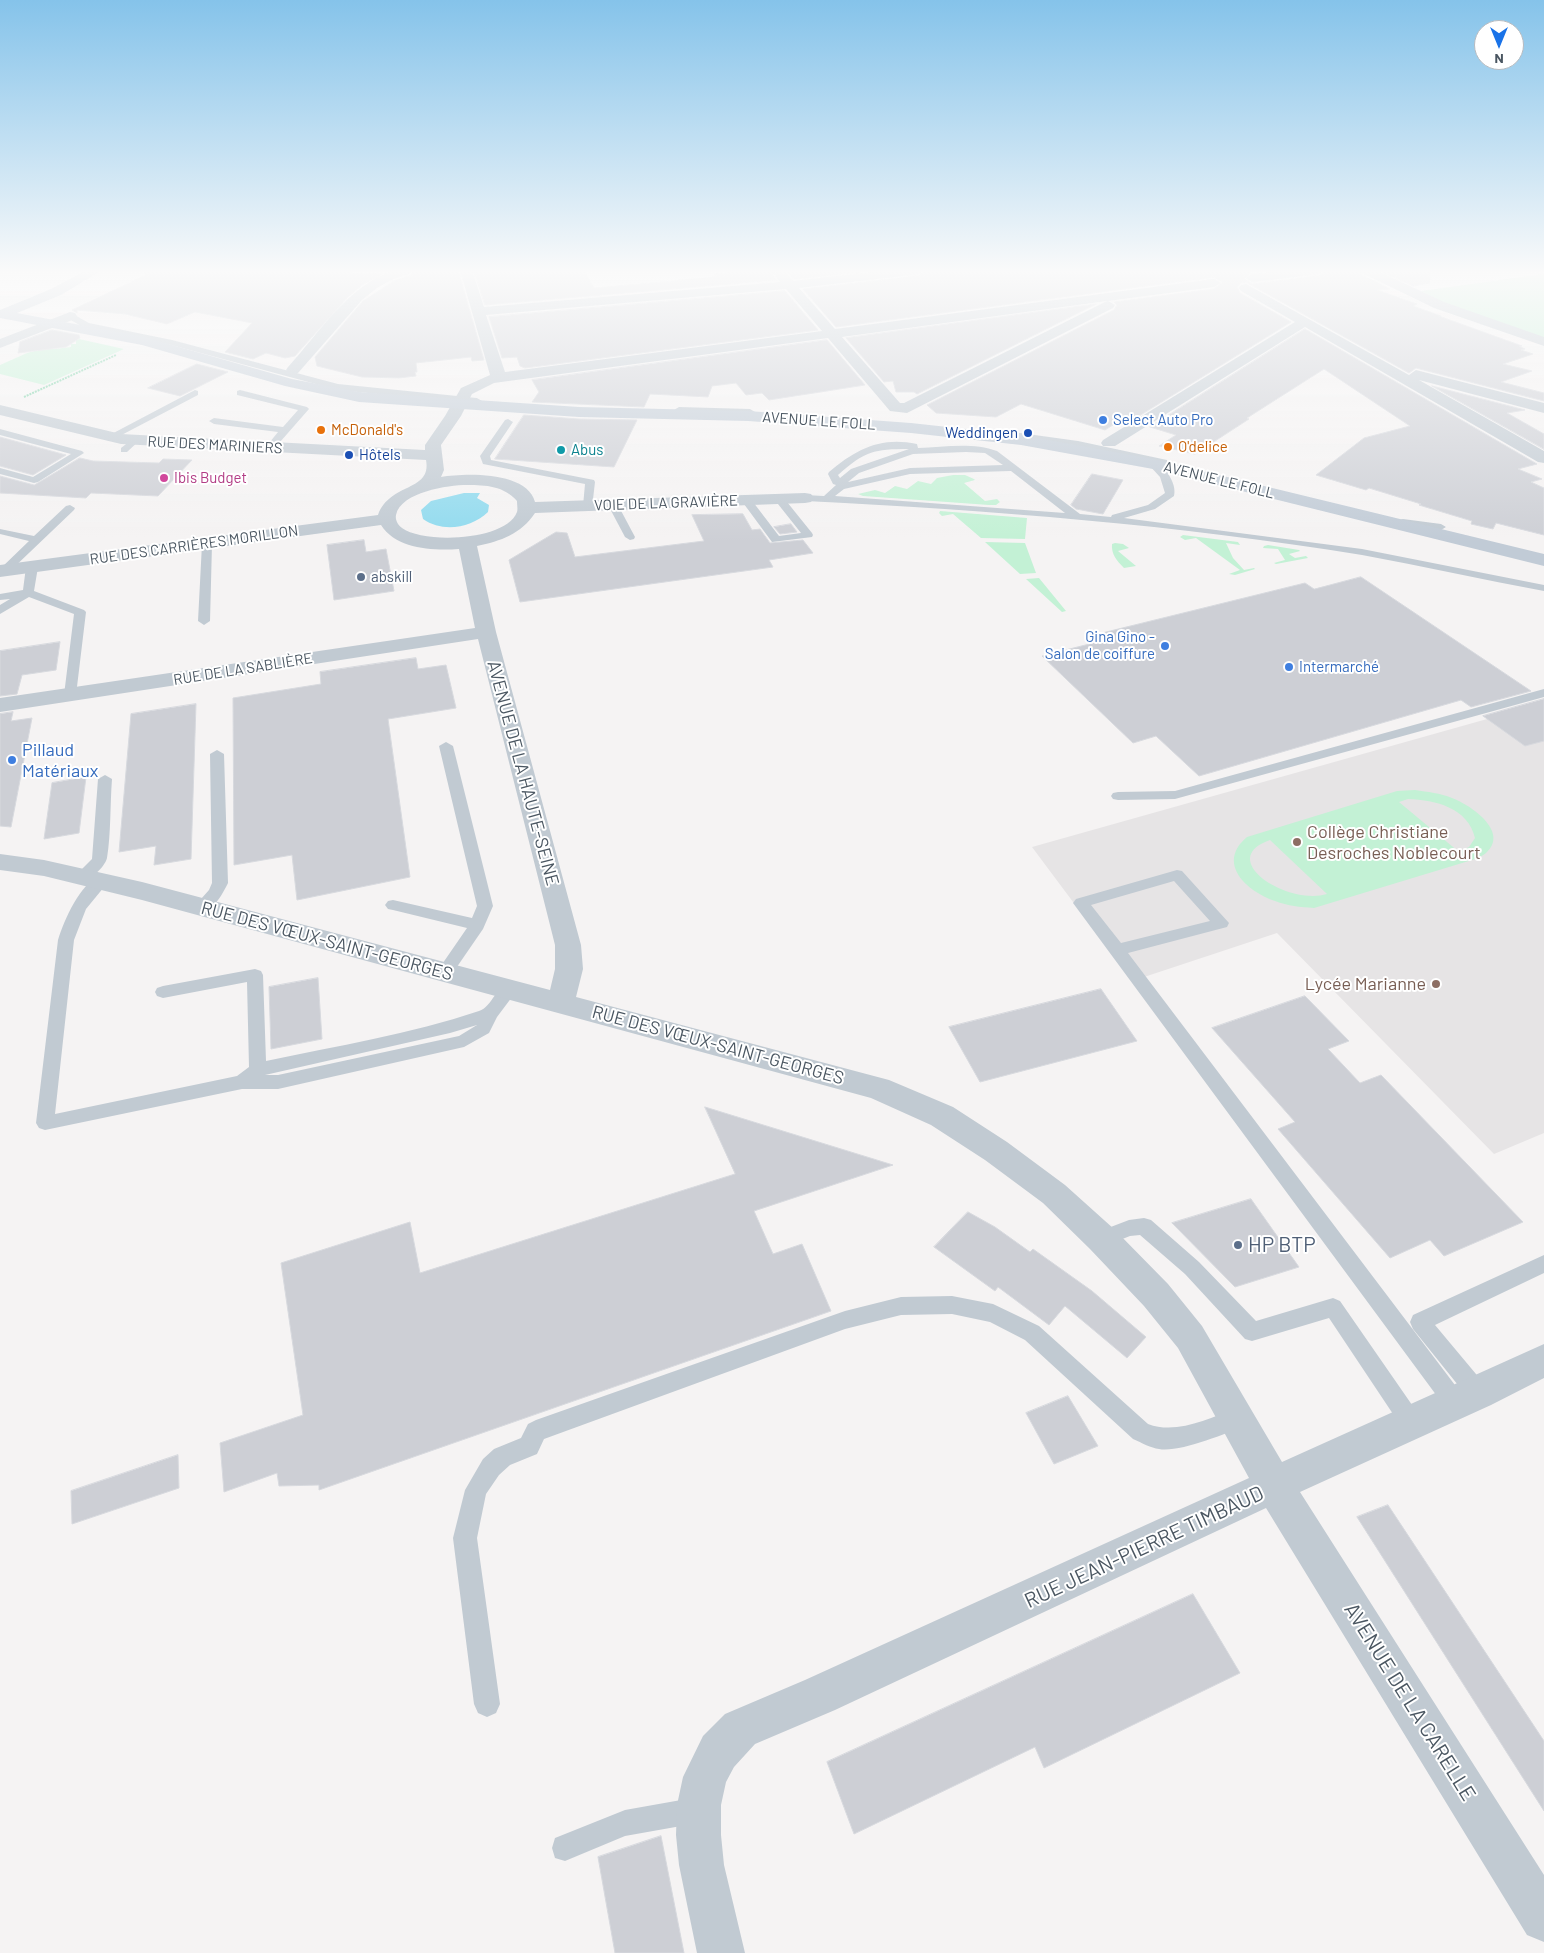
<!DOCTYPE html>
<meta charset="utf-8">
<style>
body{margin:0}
#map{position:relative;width:1544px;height:1953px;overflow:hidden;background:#f5f3f3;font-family:Barlow,sans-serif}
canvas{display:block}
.north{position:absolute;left:1474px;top:20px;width:50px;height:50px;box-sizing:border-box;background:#fff;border:1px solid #b7bbc0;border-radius:50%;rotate:180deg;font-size:14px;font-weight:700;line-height:20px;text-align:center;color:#4a5661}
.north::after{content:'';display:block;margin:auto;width:18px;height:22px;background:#1a73e8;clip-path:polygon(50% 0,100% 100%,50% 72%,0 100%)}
</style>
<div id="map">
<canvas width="1544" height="1953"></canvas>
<div class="north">N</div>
</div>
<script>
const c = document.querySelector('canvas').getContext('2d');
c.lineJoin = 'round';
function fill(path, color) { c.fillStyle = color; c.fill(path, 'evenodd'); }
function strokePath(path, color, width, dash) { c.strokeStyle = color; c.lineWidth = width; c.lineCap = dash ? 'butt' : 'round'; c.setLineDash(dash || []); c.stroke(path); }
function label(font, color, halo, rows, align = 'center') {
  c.font = font + ' Barlow,sans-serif'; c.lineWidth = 4; c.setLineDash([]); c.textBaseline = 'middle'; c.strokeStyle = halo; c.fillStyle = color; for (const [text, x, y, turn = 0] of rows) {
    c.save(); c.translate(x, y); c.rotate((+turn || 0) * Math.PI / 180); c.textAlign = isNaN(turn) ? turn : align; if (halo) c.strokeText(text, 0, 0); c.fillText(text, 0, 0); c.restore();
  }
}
fill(new Path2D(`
 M 1544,703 L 1544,1133 L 1494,1154 L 1277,933 L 1132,981 L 1032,847 Z`), '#e6e4e5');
fill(new Path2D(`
 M 1544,274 L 1544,338 L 1444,303 L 1421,291 Z
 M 79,339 L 124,349 L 44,385 L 0,374 L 0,365 L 27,353 L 53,346 L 54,349 L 71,347 L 71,344 L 76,344 L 76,340 Z
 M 953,475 L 965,475 L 974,479 L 975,480 L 964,483 L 985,501 L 997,499 L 1000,502 L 996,505 L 989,505 L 863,496 L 858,494 L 875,490 L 885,493 L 895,486 L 907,489 L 918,481 L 931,484 L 937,478 Z
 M 940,511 L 1027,518 L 1025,539 L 981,538 L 953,514 L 942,516 L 939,513 Z
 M 1183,535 L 1238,542 L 1240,545 L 1226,543 L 1233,558 L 1244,570 L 1254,568 L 1255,569 L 1235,575 L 1229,574 L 1240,570 L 1196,538 L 1185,540 L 1180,537 Z
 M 985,542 L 1025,543 L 1036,573 L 1020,574 Z
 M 1115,543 L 1123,544 L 1129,548 L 1118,551 L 1136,566 L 1124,568 C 1117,561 1111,554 1112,544 Z
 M 1268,545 L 1299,550 L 1300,551 L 1289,554 L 1295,558 L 1306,556 L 1308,558 L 1276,564 L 1274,563 L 1285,560 L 1278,549 L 1263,548 L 1264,546 Z
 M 1039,578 L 1066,611 L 1062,612 L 1026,579 Z
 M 1415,790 C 1428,792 1440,793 1452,798 C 1471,805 1510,832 1486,853 C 1483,856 1477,858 1472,860 L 1314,908 C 1300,907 1288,906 1275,901 C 1246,891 1216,863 1247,837 L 1397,791 ZM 1408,799 C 1436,800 1468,808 1475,838 L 1469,847 L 1459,852 L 1399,802 ZM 1270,840 L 1327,894 C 1287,906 1215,859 1270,840 Z`), '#c3f1d5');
fill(new Path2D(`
 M 464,493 L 480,493 L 477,498 L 489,505 L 488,512 C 471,528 443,533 423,519 L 421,510 L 431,501 Z`), '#90daee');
const building = new Path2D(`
 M 144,270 L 354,270 L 351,273 L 382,274 L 362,285 L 348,297 L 295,356 L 285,358 L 266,353 L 253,359 L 225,352 L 252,323 L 195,312 L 167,324 L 125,314 L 77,310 L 77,313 L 72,310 L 146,275 Z
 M 426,270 L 458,270 L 484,360 L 472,361 L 471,357 L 416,363 L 417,372 L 415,372 L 416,376 L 399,378 L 362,377 L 317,366 L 315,357 L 363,301 L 394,281 L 412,275 L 413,272 Z
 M 474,270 L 583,270 L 594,288 L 717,277 L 714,274 L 726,273 L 724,271 L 777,270 L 772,274 L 776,280 L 485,305 Z
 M 786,270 L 878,270 L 794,279 Z
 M 927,270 L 1277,270 L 1251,272 L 1244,279 L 1252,284 L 1319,276 L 1327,270 L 1359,270 L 1361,275 L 1390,289 L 1377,290 L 1417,304 L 1413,306 L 1441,316 L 1439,316 L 1522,346 L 1519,346 L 1525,349 L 1521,350 L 1533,354 L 1503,364 L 1532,371 L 1501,382 L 1544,393 L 1544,401 L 1416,368 L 1409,373 L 1246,282 L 1241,283 L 1237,287 L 1240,293 L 1291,322 L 1131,421 L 1124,418 L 1105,430 L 1021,404 L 996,417 L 936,413 L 927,405 L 1114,310 L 1117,305 L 1114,302 L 1214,289 L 1223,282 L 1214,277 L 836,327 L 803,289 L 919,276 Z
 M 1379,270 L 1429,270 L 1430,283 L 1413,286 Z
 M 785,291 L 818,330 L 525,368 L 520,366 L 517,357 L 502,358 L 489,317 Z
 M 1096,304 L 917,394 L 914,392 L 896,392 L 893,381 L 884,382 L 846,338 Z
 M 1305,329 L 1537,464 L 1518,469 L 1542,479 L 1531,482 L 1544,488 L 1544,535 L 1496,523 L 1493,529 L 1471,524 L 1472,521 L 1419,505 L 1421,504 L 1369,488 L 1366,490 L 1316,475 L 1364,438 L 1410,426 L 1324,369 L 1247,418 L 1249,419 L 1195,454 L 1159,446 L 1176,435 L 1150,427 Z
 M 52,330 L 79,335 L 80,338 L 66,347 L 18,353 L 20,342 Z
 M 827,340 L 865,385 L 769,400 L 762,393 L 746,395 L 736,383 L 712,386 L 708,397 L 650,394 L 644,407 L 532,402 L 539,392 L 532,380 Z
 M 197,364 L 228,372 L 180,396 L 148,388 Z
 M 1432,386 L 1525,410 L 1507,413 L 1544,434 L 1544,449 Z
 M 524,415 L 579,419 L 637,420 L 614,467 L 495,459 Z
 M 0,437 L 66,455 L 33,475 L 0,466 Z
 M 80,458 L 93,461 L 159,463 L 163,459 L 192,460 L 158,496 L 91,493 L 86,498 L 0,493 L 0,476 L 34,485 Z
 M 1092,474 L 1123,480 L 1103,514 L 1076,509 L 1071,505 Z
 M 743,514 L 752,530 L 760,529 L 770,543 L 803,540 L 813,553 L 769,560 L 773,567 L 520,602 L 509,560 L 556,532 L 567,533 L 575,557 L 704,541 L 692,515 Z
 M 791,524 L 797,532 L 780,534 L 774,527 Z
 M 364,540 L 366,552 L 386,549 L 394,591 L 334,600 L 327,545 Z
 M 1361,577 L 1531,691 L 1471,707 L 1461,700 L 1199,776 L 1156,736 L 1133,743 L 1042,656 L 1109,639 L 1102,633 L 1305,583 L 1314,589 Z
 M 60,642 L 56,670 L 22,675 L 17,694 L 0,696 L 0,651 Z
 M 416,658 L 418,669 L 446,665 L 456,708 L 388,719 L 410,877 L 297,900 L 292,855 L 234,865 L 233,698 L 321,684 L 320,672 Z
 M 1544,699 L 1544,741 L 1525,746 L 1483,716 Z
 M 196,704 L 191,859 L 154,865 L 156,846 L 119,852 L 131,714 Z
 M 13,712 L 11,721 L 32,718 L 11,827 L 0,826 L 0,714 Z
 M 86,777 L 79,833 L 44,839 L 52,783 Z
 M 318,978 L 322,1039 L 271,1049 L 269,987 Z
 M 1101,989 L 1137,1041 L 980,1082 L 949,1027 Z
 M 1305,996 L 1349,1041 L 1328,1049 L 1360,1083 L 1381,1075 L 1523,1222 L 1444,1256 L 1430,1240 L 1390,1258 L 1278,1129 L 1295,1122 L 1212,1028 Z
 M 705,1107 L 893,1165 L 754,1211 L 773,1254 L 802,1244 L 831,1311 L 319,1490 L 319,1485 L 279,1486 L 277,1473 L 224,1492 L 220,1443 L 303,1415 L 281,1263 L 410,1222 L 420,1273 L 735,1174 Z
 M 1251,1199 L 1299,1267 L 1235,1287 L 1172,1223 Z
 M 968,1212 L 995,1227 L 1030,1252 L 1033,1249 L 1092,1291 L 1146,1337 L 1127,1358 L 1065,1306 L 1049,1325 L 998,1287 L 995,1291 L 934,1247 Z
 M 1068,1396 L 1098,1446 L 1054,1464 L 1026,1413 Z
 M 178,1455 L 179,1488 L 72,1524 L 71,1491 Z
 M 1388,1505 L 1544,1741 L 1544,1811 L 1357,1517 Z
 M 1193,1594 L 1240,1673 L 1044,1768 L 1035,1747 L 854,1834 L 827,1762 Z
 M 661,1836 L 684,1953 L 615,1953 L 598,1857 Z`);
fill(building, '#cdcfd5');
strokePath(building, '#d7d9de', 1);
strokePath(new Path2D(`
 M 24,397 L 116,355`), '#7ad0a6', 2, [2, 1]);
fill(new Path2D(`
 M 67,314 L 73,314 L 89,323 L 172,340 L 338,384 L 477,398 L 482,401 L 477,404 L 338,390 L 171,345 L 83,327 L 67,318 Z
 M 195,390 L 198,391 L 198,395 L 112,440 L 109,441 L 104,438 Z
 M 240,390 L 307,407 L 309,409 L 273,450 L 267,450 L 265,448 L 278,432 L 214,424 L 209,421 L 214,418 L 283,427 L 298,410 L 237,395 L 237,391 Z
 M 679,407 L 750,409 L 755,412 L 750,415 L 676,412 L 674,410 Z
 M 508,419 L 513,422 L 490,456 L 491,460 L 594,480 L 595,482 L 592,508 L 588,509 L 583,506 L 585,484 L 483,464 L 480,456 L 505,420 Z
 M 0,429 L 82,451 L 84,453 L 38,482 L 34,483 L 0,474 L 0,468 L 33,477 L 71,454 L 0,435 Z
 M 1013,432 L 1078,441 L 1167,460 L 1167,464 L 1160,464 C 1168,472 1177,485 1174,496 L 1155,509 L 1124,518 L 1362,549 L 1544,585 L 1544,591 C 1483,580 1423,566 1362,555 C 1178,525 991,510 805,501 L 800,498 L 805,495 L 824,496 L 836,485 L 833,484 L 828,474 L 829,472 C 856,449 881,436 917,444 L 918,448 C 943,447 973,442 997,451 L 1080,514 L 1111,517 L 1112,515 L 1148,505 L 1165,493 L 1160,477 L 1148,464 L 1149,462 L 1078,447 L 1010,437 L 1008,435 ZM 909,449 L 851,469 L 840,478 L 838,475 C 865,451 874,449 909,449 ZM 966,452 L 985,453 L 1003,465 L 910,468 L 848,482 L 859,473 L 913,454 ZM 1011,471 L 1065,513 L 835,496 L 844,489 L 910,474 Z
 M 135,437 L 140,440 L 127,452 L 121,452 L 121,448 Z
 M 779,496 L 783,497 L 812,533 L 813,535 L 812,537 L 772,542 L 741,500 L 742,498 L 750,498 L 779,536 L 801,533 L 774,499 Z
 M 613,502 L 618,505 L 635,537 L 634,539 L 630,540 L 625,537 L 608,505 Z
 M 70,505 L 75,508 L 74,510 L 8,573 L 0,573 L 0,569 L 29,541 L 0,534 L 0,529 L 34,536 L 66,506 Z
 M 1403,519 L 1441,524 L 1446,527 L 1441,530 L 1399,524 L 1398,522 L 1399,520 Z
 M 207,541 L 212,544 L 210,621 L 204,625 L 198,621 L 202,544 Z
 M 32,564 L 38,567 L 34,591 L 84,610 L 86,612 L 76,695 L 75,698 L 70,699 L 64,695 L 74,614 L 29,597 L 0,614 L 0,605 L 10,599 L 0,600 L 0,594 L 23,590 L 26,567 Z
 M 1544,689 L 1544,697 L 1175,799 L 1118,800 L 1113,799 L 1111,796 L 1113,793 L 1118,792 L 1175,791 Z
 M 446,742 L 453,746 L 493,906 L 483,929 L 450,977 L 444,979 L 438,977 L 436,973 L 467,928 L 393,910 L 388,909 L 385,905 L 388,901 L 393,900 L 472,918 L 477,906 L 439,746 Z
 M 217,750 L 224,754 L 228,883 C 222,895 211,916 196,912 L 193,908 L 209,890 L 212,883 L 210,754 Z
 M 105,775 L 112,779 C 110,805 111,833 107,858 C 104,869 88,882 78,880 L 75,876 L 92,859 L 98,779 Z
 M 1177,870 L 1182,871 L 1229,923 L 1227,927 L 1128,953 L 1464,1397 L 1467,1404 L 1464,1411 L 1456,1414 L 1448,1411 L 1073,903 L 1076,899 ZM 1174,881 L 1210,921 L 1121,943 L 1091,905 Z
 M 101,876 L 106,877 L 109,881 L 86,909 L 74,940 L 55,1114 L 237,1076 L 249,1067 L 247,982 L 163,998 L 157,996 L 155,992 L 157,988 L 163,986 L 255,969 L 261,971 L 263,975 L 266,1061 C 337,1046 410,1034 479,1011 C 494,1006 497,979 516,985 L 518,989 L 497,1017 L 489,1033 L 464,1047 L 278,1089 L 242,1089 L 45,1130 L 39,1128 L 36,1123 L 58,940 C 64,921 80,882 101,876 ZM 477,1025 L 459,1036 L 278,1075 L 265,1075 L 450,1033 Z
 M 1144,1218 L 1151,1220 L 1199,1262 L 1256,1321 L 1333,1298 L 1340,1301 L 1419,1415 L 1422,1422 L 1419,1429 L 1411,1432 L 1403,1429 L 1329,1318 L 1252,1341 L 1245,1339 L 1185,1274 L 1140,1235 L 1130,1236 L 1102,1247 L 1095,1245 L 1092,1239 L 1095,1233 L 1129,1220 Z
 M 1544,1255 L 1544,1273 L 1435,1325 L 1486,1386 L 1489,1393 L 1486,1400 L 1478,1403 L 1470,1400 L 1413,1329 L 1410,1322 L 1413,1315 Z
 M 952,1296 L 993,1304 L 1039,1326 L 1148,1424 C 1177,1435 1208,1418 1236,1409 L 1244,1412 L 1247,1419 L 1244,1426 C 1225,1434 1178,1453 1159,1449 C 1151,1448 1142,1443 1133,1439 L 1025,1340 L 990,1322 L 952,1314 L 901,1315 L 845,1329 L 544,1439 L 537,1454 L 510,1465 L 499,1475 L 486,1494 L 477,1538 L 500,1704 L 496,1713 L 487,1717 L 478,1713 L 474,1704 L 453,1538 L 465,1490 L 483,1459 L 494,1449 L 521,1438 L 528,1424 L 536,1420 L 845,1311 L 901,1297 Z
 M 698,1797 L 707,1801 L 711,1810 L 707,1819 L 698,1823 L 625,1836 L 565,1861 L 555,1858 L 552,1848 L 555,1838 L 625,1810 Z`), '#c1cad2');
fill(new Path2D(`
 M 395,270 L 412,270 L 411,273 L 393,279 L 377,288 L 362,300 L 298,373 L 288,373 L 286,370 L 288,367 C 320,332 348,285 395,270 Z
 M 460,270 L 472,270 L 484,307 L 780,282 L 774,274 L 780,270 L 785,271 L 793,281 L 890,270 L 925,270 L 919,274 L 799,288 L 835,329 L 1214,279 L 1221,283 L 1214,287 L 1108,301 L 1115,305 L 1113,308 L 907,413 L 890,411 L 828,338 L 494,383 L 472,394 L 461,416 L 441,445 L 444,470 L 441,477 C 465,473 527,471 535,502 L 805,493 L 811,494 L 814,498 L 811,502 L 805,503 L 535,513 C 521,534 501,541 477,546 L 496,632 L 581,945 L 583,969 L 576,997 L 889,1080 L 953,1107 L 1007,1142 L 1065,1185 L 1114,1229 L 1168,1284 L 1202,1326 L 1282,1462 L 1544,1344 L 1544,1378 L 1491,1405 L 1300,1492 L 1544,1875 L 1544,1942 L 1527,1935 L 1266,1508 L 835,1710 L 755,1744 L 734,1767 L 726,1782 L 721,1805 L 721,1835 L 724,1865 L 745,1953 L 697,1953 L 679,1865 L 676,1835 L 677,1805 L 683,1777 L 703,1736 L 725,1714 L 805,1680 L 1249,1478 L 1178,1348 L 1144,1306 L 1090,1249 L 1043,1203 L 985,1160 L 931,1125 L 871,1098 L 142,900 L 44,876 L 0,870 L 0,854 L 44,860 L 142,882 L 550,990 L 555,969 L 555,945 L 478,639 L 0,712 L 0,698 L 475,628 L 459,549 C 433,551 396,549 381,525 L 0,577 L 0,565 L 378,515 C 390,482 432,492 426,460 L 121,444 L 0,415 L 0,405 L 121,434 L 425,450 L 425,445 L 445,416 L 461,388 L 490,375 ZM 786,289 L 822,331 L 505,372 L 486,315 ZM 1107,301 L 904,403 L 900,403 L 842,337 ZM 467,485 C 486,485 504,486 517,501 C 517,504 518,510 517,512 C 506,541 424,544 402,528 C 398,525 395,520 396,515 C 401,492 448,485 467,485 Z
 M 1291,270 L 1325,270 L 1319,274 L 1252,282 L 1246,278 L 1252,274 Z
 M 1361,270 L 1376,270 L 1444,302 L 1544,337 L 1544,346 L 1434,308 L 1362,273 Z
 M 1246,284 L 1409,375 L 1416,370 L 1544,403 L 1544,413 L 1419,380 L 1544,451 L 1544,463 L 1538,462 L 1305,327 L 1115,446 L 1103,446 L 1101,443 L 1103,440 L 1295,322 L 1241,291 L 1239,288 L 1241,285 Z
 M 70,312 L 75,313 L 77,316 L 75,319 L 0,348 L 0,339 Z`), '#c1cad2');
fill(new Path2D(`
 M 87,270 L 102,270 L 61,295 L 17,313 L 144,337 L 292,379 L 359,392 L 579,407 L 748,411 L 911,423 L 1021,435 L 1153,459 L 1544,554 L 1544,566 L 1153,469 L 1021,445 L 911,433 L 748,421 L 579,417 L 359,402 L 285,386 L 142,345 L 0,318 L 0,310 L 51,289 Z`), '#c1cbd6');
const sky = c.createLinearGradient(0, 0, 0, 543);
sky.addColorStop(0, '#85c3ea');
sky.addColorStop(0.5, '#fafafa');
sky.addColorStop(1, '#fafafa00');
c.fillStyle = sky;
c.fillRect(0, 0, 1544, 543);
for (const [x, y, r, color] of [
 [1103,420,5,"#3f7fe0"],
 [321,430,5,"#e8710a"],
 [1028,433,5,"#1a4fb4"],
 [1168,447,5,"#e8710a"],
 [561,450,5,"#0f9aa8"],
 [349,455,5,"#1a4fb4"],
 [164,478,5,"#d1479c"],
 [361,577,5,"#5c6f8a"],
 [1165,646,5,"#3f7fe0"],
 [1289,667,5,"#3f7fe0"],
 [12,760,5,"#3f7fe0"],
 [1297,842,5,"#8d6e63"],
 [1436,984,5,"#8d6e63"],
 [1238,1245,5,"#5c6f8a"]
]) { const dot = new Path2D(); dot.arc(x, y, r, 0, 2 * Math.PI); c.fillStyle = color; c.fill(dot); strokePath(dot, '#fff', 2); }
label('15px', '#366cbe', '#fff', [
 ["Select Auto Pro",1113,420],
 ["Gina Gino -",1155,637,"right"],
 ["Salon de coiffure",1155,654,"right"],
 ["Intermarché",1299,667]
], 'left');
label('15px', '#4a5661', '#fff', [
 ["AVENUE LE FOLL",819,421,4],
 ["RUE DES MARINIERS",215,445,3],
 ["AVENUE LE FOLL",1219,480,14],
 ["VOIE DE LA GRAVIÈRE",666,503,-2],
 ["RUE DES CARRIÈRES MORILLON",194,545,-8],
 ["RUE DE LA SABLIÈRE",243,669,-9]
]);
label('15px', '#c56008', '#fff', [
 ["McDonald's",331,430],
 ["O'delice",1178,447]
], 'left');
label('15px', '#164399', '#fff', [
 ["Weddingen",1018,433],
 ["Hôtels",359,455,"left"]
], 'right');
label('15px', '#0d838f', '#fff', [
 ["Abus",571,450]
], 'left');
label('15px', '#b23c85', '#fff', [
 ["Ibis Budget",174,478]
], 'left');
label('15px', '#4e5e75', '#fff', [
 ["abskill",371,577]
], 'left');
label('18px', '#366cbe', '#fff', [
 ["Pillaud",22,750],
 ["Matériaux",22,771]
], 'left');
label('18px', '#4a5661', '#fff', [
 ["AVENUE DE LA HAUTE-SEINE",523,773,75],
 ["RUE DES VŒUX-SAINT-GEORGES",327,941,15],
 ["RUE DES VŒUX-SAINT-GEORGES",718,1045,15]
]);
label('18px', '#785e54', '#fff', [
 ["Collège Christiane",1307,832],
 ["Desroches Noblecourt",1307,853],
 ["Lycée Marianne",1426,984,"right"]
], 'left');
label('21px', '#4e5e75', '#fff', [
 ["HP BTP",1248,1245]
], 'left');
label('21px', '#4a5661', '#fff', [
 ["RUE JEAN-PIERRE TIMBAUD",1144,1547,-25],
 ["AVENUE DE LA CARELLE",1410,1702,58]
]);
</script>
